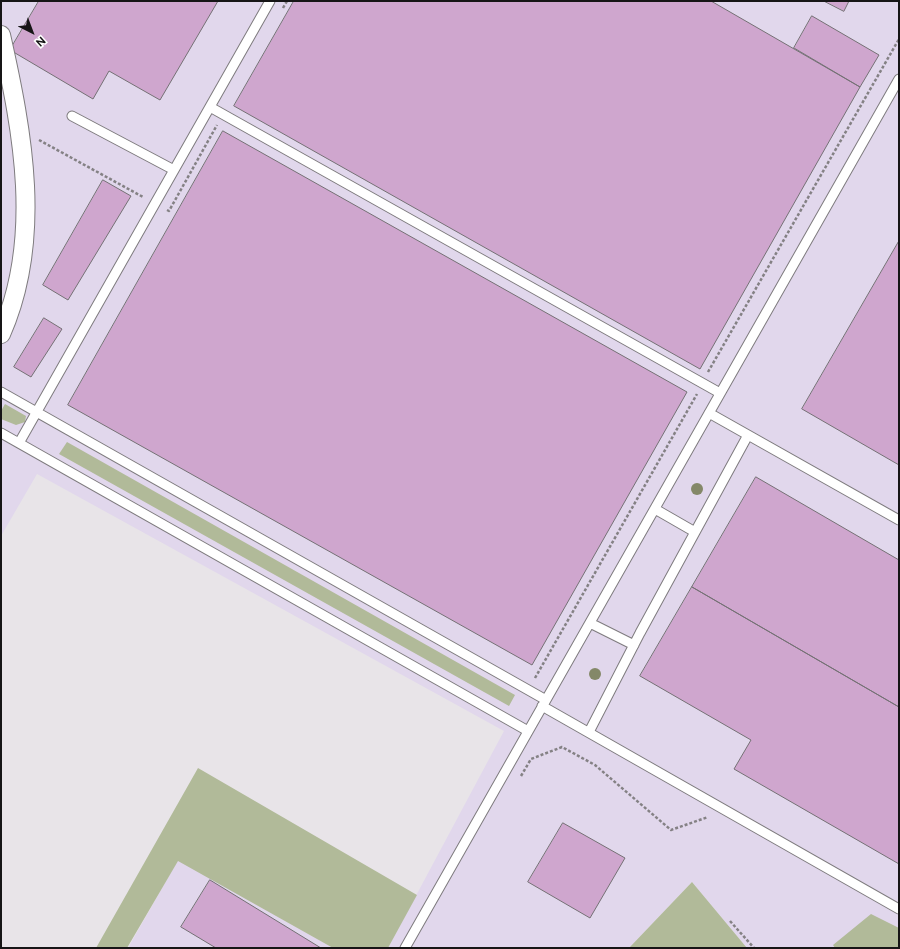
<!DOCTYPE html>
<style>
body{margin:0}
#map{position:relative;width:900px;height:949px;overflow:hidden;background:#e8e4e8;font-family:Raleway,sans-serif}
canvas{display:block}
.frame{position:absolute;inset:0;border:2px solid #161516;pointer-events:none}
.north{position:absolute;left:12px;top:12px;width:40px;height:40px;-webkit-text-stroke:3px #fff;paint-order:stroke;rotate:138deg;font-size:11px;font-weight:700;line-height:16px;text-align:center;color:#161516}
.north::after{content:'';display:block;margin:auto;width:14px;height:18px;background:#161516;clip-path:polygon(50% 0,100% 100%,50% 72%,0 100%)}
</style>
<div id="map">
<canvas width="900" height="949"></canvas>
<div class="frame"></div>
<div class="north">N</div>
</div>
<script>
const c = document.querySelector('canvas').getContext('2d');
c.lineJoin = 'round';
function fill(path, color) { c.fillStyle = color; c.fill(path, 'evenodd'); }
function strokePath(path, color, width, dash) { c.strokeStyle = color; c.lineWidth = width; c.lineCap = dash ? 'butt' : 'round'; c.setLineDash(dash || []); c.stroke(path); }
fill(new Path2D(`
 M 1,1 L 899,1 L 899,948 L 747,948 L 692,882 L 629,948 L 388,948 L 504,731 L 37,474 L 1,536 Z
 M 178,860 L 333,948 L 128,948 Z`), '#e1d7ec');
fill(new Path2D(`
 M 5,404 L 26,416 L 25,422 L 16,425 L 1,419 L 1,411 Z
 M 67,442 L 515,695 L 509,706 L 59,454 Z
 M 198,768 L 417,895 L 388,948 L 333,948 L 178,861 L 127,948 L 96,948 Z
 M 692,882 L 747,948 L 629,948 Z
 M 871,914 L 899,928 L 899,948 L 835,948 L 833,945 Z`), '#b1ba99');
const building = new Path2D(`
 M 39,1 L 218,1 L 160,100 L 109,71 L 93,99 L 10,50 Z
 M 294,1 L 711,1 L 860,87 L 700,369 L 234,106 Z
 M 824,1 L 849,1 L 844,11 Z
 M 812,16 L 879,55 L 860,87 L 794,48 Z
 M 223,131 L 687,392 L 532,665 L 68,405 Z
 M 103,180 L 131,196 L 68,300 L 43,285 Z
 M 899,241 L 899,465 L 802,409 Z
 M 44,318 L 62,329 L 31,377 L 14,367 Z
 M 756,477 L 899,560 L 899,707 L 692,587 Z
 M 692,587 L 899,707 L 899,864 L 734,769 L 751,740 L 640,676 Z
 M 563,823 L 625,858 L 590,918 L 528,882 Z
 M 210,880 L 321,948 L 216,948 L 181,927 Z`);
fill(building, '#cfa6ce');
strokePath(building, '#757175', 1);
const lane = new Path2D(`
 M 210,107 L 720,393
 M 72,116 L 174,170
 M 1,392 L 546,700
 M 709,413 L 899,520
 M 1,433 L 528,731
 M 19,443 L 270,1
 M 655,509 L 695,532
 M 590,623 L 634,645
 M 542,706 L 899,909
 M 589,732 L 640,633 L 748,435
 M 405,948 L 899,79`);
const street = new Path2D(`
 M 1,35 C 23,133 43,239 1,334`);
strokePath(lane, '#7e7b7e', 11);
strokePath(street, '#7e7b7e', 20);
strokePath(new Path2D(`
 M 283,8 L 287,1
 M 39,140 L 143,197
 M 167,210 L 169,211 L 217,125
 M 708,372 L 899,39
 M 535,678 L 697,394
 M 521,776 L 531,759 L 562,747 L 595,765 L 671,830 L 708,817
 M 730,921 L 754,948`), '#848184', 2.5, [3, 2]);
strokePath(lane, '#fff', 9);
strokePath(street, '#fff', 18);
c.fillStyle = '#848868';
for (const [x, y] of [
 [697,489],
 [595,674]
]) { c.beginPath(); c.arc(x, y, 6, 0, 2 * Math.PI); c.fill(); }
</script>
